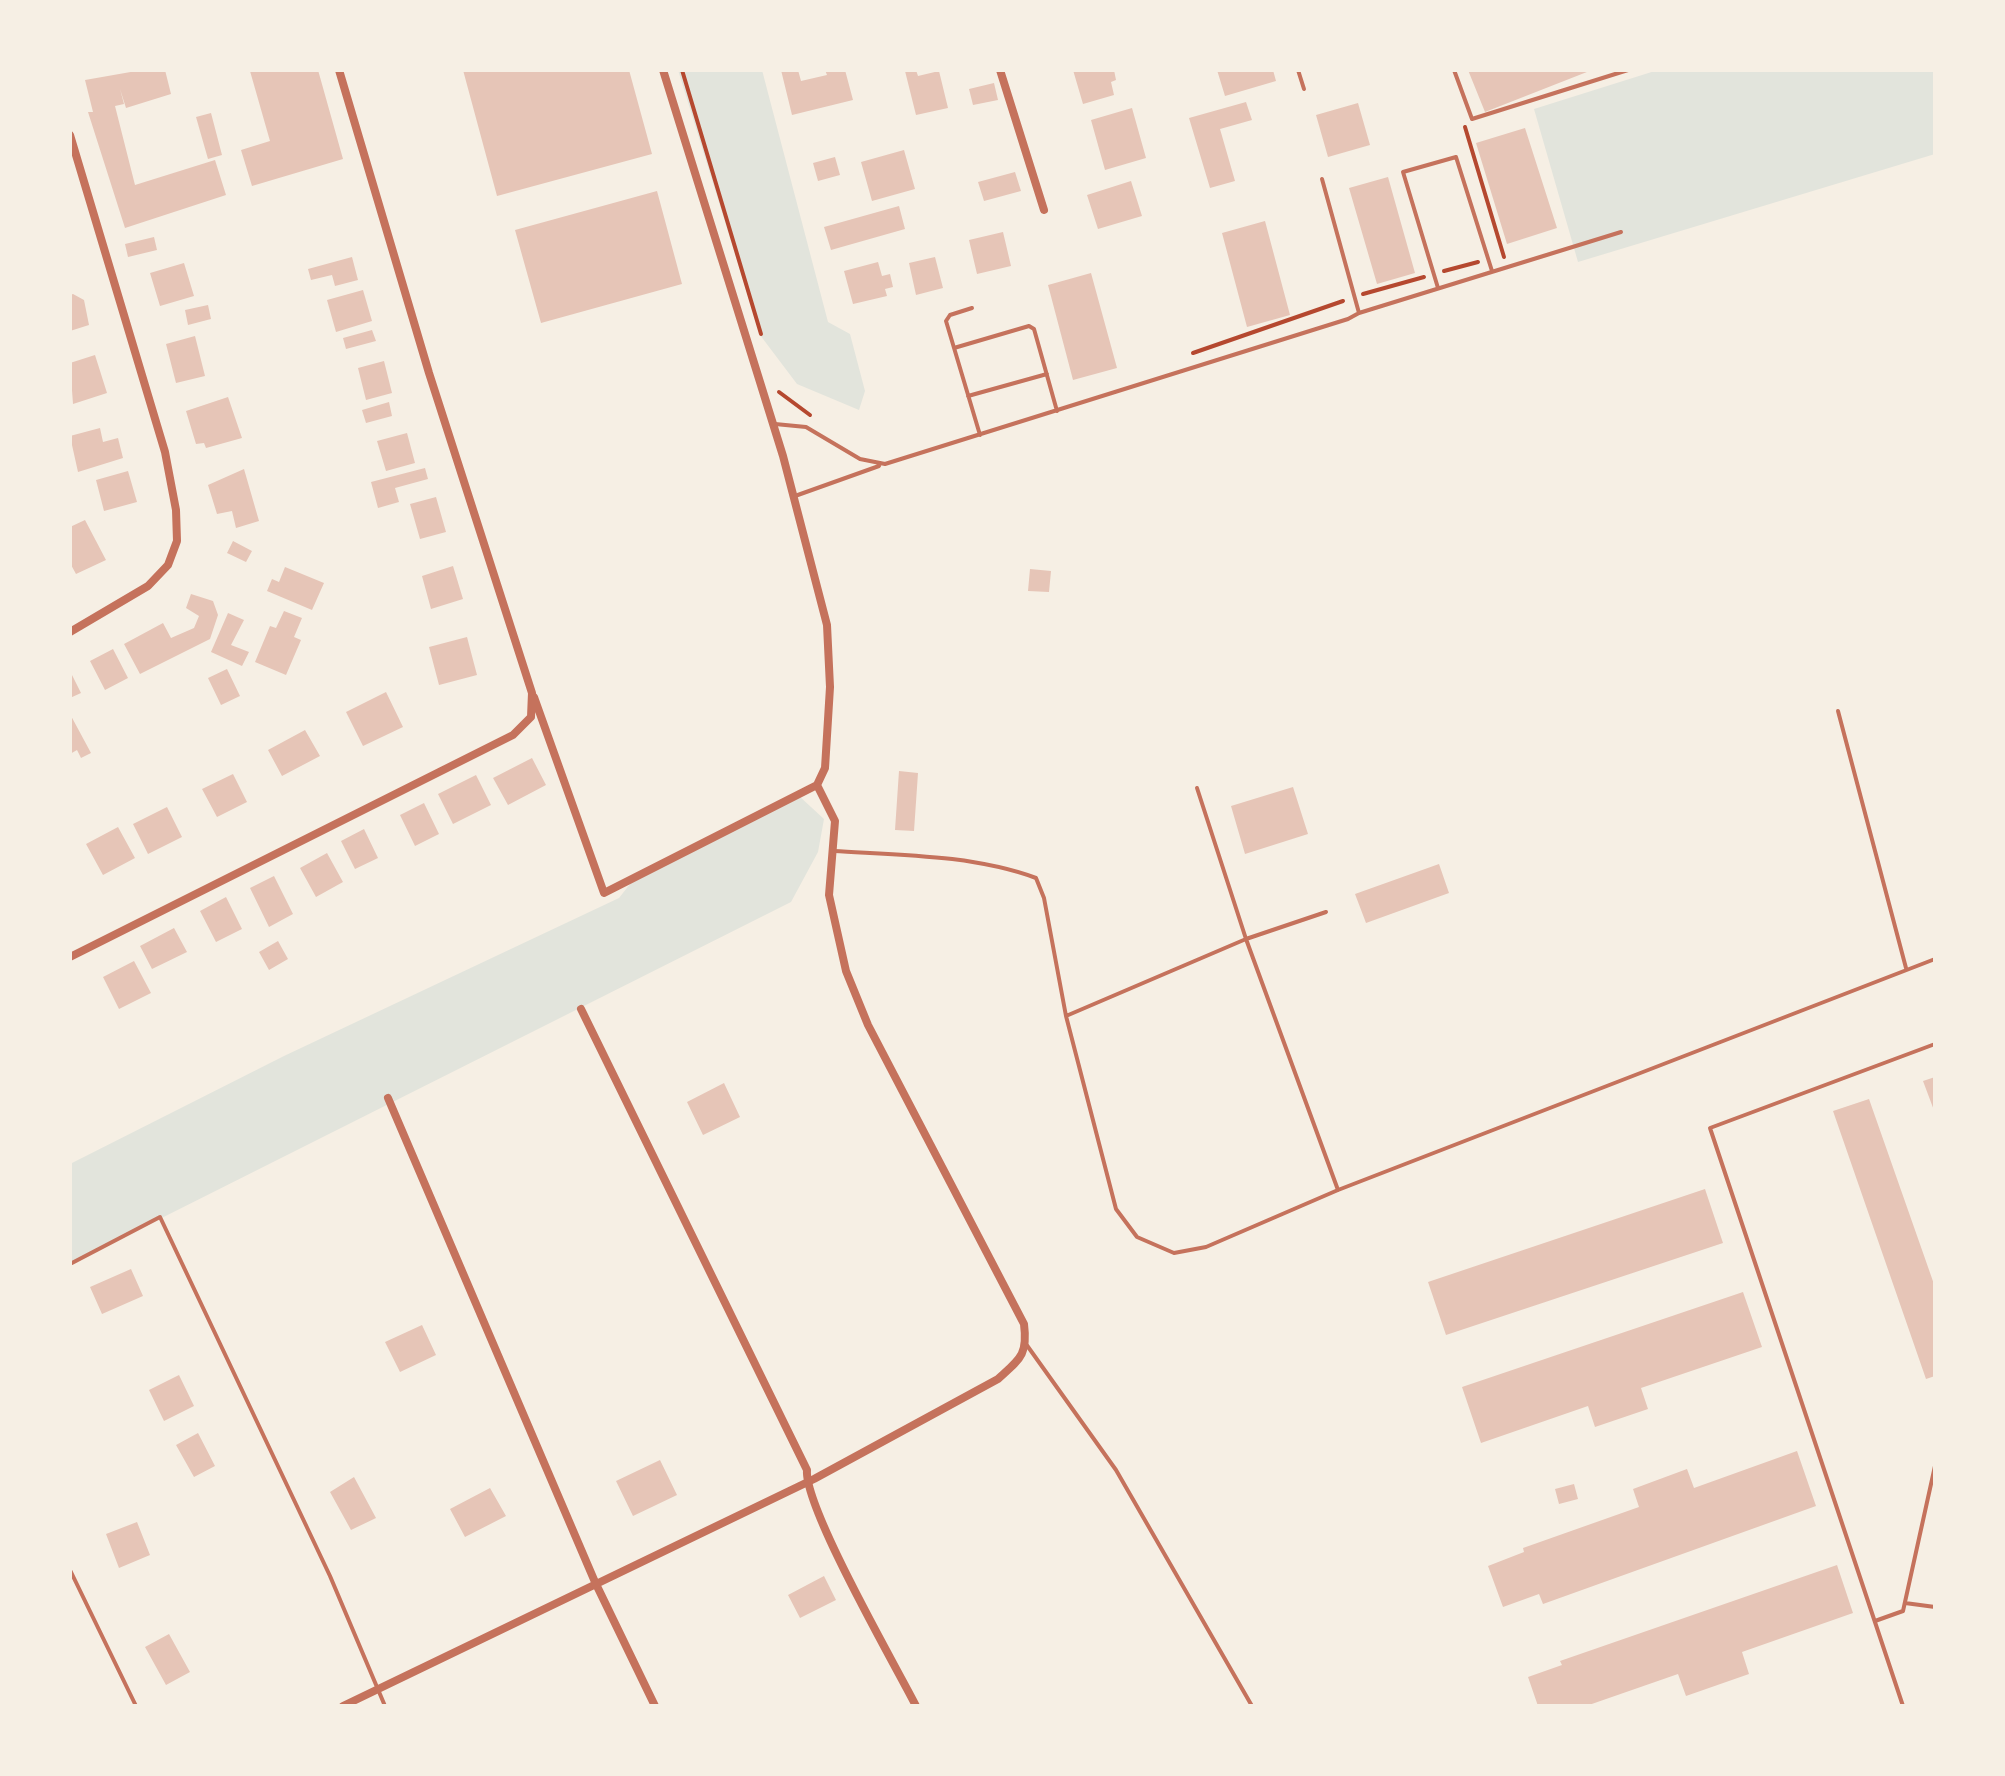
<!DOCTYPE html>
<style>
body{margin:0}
#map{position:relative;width:2005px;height:1776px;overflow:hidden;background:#f6efe4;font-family:"PT Sans",sans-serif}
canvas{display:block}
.frame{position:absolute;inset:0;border:72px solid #f6efe4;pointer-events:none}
</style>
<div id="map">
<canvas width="2005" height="1776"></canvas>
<div class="frame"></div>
</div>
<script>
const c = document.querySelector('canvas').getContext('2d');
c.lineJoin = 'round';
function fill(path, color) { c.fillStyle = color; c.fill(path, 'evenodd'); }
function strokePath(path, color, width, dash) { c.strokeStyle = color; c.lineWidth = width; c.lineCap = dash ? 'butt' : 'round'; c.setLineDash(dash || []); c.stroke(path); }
fill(new Path2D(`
 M 678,70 L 762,70 L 828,322 L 850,334 L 865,391 L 859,410 L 797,384 L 760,335 Z
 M 1658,70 L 1935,70 L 1935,154 L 1578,262 L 1534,109 Z
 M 798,795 L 824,819 L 818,852 L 791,902 L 70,1264 L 70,1164 L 284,1056 L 619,898 L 634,879 Z`), '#e2e4dc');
fill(new Path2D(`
 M 142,70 L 165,70 L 171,94 L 126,108 L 120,89 L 124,104 L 115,106 L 135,185 L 215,160 L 226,195 L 125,228 L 88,112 L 93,112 L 85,80 Z
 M 318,70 L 343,159 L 252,186 L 241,150 L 270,141 L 250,71 Z
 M 463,70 L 629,70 L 652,154 L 497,196 Z
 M 781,70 L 798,70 L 801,81 L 827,75 L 825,70 L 845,70 L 853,100 L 792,115 Z
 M 916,70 L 918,76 L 939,71 L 948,108 L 916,115 L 905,71 Z
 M 1073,70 L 1114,70 L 1116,80 L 1111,82 L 1114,95 L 1083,104 Z
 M 1217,70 L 1273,70 L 1276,81 L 1225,96 Z
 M 1468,70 L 1592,70 L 1485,112 Z
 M 994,83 L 998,100 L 973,105 L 969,89 Z
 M 1246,102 L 1252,120 L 1220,129 L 1235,181 L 1210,188 L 1189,118 Z
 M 1358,103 L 1370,145 L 1328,157 L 1316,115 Z
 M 1132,108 L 1146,158 L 1105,170 L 1091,120 Z
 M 211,113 L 222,155 L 208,159 L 196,117 Z
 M 1525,128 L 1557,228 L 1507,244 L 1476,143 Z
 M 904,150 L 915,189 L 872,201 L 861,162 Z
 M 835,157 L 840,175 L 818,181 L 813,163 Z
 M 1015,172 L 1021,191 L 984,201 L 978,182 Z
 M 1388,177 L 1415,273 L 1377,284 L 1349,188 Z
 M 1131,181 L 1142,216 L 1098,229 L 1087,195 Z
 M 657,191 L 682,284 L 541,323 L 515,230 Z
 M 899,206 L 905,229 L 831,250 L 824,227 Z
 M 1265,221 L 1290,315 L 1247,327 L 1222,233 Z
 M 1003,232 L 1011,266 L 977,274 L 969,240 Z
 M 154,237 L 157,250 L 128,257 L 125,244 Z
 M 352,257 L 358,280 L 335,286 L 332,275 L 311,280 L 308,269 Z
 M 935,257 L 943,288 L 916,295 L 909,263 Z
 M 878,262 L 882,276 L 890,274 L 893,287 L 885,289 L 887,296 L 853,304 L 844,271 Z
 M 184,263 L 194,296 L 160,306 L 150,273 Z
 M 1091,273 L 1117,368 L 1073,380 L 1048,285 Z
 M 363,290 L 372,321 L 336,332 L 327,300 Z
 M 73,294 L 84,300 L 89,325 L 70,331 L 70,295 Z
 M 208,305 L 211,319 L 188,325 L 185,310 Z
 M 372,330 L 376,341 L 346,349 L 343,338 Z
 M 195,336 L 205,376 L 176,383 L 166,344 Z
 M 95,355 L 107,393 L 73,404 L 70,363 Z
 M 384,361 L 392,393 L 366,400 L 358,368 Z
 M 228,397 L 242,438 L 206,448 L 204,443 L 196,444 L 186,411 Z
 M 389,402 L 392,416 L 366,423 L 362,410 Z
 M 100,428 L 103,442 L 118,438 L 123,458 L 78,472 L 70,436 Z
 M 407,433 L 415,463 L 386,471 L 377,441 Z
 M 425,468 L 428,479 L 395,488 L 399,502 L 378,508 L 371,482 Z
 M 244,469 L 259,521 L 236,528 L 232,511 L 217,514 L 208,485 Z
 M 128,471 L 137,502 L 104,511 L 96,480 Z
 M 436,497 L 446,532 L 420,539 L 410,504 Z
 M 85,520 L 106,560 L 76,574 L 70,563 L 70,527 Z
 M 233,541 L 252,551 L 246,562 L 227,553 Z
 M 453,566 L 463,599 L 431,609 L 422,576 Z
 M 285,567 L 324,583 L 312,610 L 267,591 L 272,579 L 279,582 Z
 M 1030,569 L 1051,571 L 1049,592 L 1028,591 Z
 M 191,594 L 213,601 L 218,615 L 210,639 L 140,674 L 124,644 L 163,623 L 171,638 L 194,628 L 199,616 L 186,608 Z
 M 284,611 L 302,618 L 294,637 L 301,640 L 286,675 L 255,662 L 270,626 L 276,628 Z
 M 228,613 L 244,620 L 231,645 L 249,652 L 242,666 L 211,652 Z
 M 467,637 L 477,675 L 439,685 L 429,647 Z
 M 113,649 L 128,678 L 105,690 L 90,661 Z
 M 227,669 L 240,696 L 221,705 L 208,678 Z
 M 70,671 L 81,693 L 70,698 Z
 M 386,692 L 403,727 L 363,746 L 346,712 Z
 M 70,714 L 91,753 L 81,758 L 77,750 L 70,754 Z
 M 305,730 L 320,756 L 282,776 L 268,750 Z
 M 532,758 L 546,785 L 508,805 L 493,778 Z
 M 899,771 L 918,773 L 914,831 L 895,830 Z
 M 233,774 L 247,802 L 217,817 L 202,789 Z
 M 476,775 L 491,805 L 453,824 L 438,794 Z
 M 1293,787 L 1308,834 L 1245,854 L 1231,806 Z
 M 424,803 L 439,834 L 415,846 L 400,815 Z
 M 167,807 L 182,837 L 148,854 L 133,824 Z
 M 118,827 L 135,858 L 103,875 L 86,844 Z
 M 364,829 L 378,858 L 355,869 L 341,841 Z
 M 327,853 L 343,882 L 316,897 L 300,868 Z
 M 1439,864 L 1449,893 L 1366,923 L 1355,894 Z
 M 274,876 L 293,914 L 269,927 L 250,888 Z
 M 226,897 L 242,929 L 216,942 L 200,911 Z
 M 174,928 L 187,952 L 152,969 L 140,946 Z
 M 278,941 L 288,959 L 269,970 L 259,952 Z
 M 134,961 L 151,993 L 119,1009 L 103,977 Z
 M 1935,1077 L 1935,1113 L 1923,1081 Z
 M 724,1083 L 740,1117 L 703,1135 L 687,1102 Z
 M 1869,1099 L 1935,1287 L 1935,1376 L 1926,1379 L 1833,1111 Z
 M 1705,1189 L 1723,1243 L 1446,1335 L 1428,1282 Z
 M 131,1269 L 143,1296 L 102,1314 L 90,1287 Z
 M 1743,1292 L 1762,1347 L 1641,1388 L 1648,1409 L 1595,1427 L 1588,1406 L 1481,1443 L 1462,1387 Z
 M 422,1325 L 436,1355 L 400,1372 L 385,1342 Z
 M 179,1375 L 194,1406 L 164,1421 L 149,1390 Z
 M 198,1433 L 215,1466 L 194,1477 L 176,1445 Z
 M 1797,1451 L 1816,1506 L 1543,1604 L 1539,1594 L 1503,1607 L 1488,1566 L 1524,1552 L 1523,1548 L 1639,1507 L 1633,1489 L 1687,1469 L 1694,1488 Z
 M 660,1460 L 677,1495 L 633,1516 L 616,1481 Z
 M 354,1477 L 376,1518 L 351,1530 L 330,1492 Z
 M 1574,1484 L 1578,1499 L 1559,1504 L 1555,1489 Z
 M 490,1488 L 506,1516 L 465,1537 L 450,1509 Z
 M 137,1522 L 150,1555 L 119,1568 L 106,1534 Z
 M 1837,1565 L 1853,1613 L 1742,1652 L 1749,1674 L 1686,1696 L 1678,1674 L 1586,1706 L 1538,1706 L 1528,1677 L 1562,1665 L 1560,1661 Z
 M 824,1576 L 836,1600 L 800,1618 L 788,1595 Z
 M 169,1634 L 190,1672 L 166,1685 L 145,1647 Z`), '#e6c5b7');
strokePath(new Path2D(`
 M 682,70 L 761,334
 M 1465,127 L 1504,257
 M 1444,271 L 1478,262
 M 1363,294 L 1424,277
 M 1193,353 L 1343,301
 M 779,392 L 810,415`), '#b5482f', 4);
strokePath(new Path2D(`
 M 1298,70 L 1304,89
 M 1454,70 L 1472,119 L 1628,70
 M 1438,288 L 1403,172 L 1456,157 L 1492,271
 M 972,308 L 950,315 L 946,321 L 980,435
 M 1359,313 L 1621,232
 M 954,348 L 1029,326 L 1034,329 L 1057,411
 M 968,396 L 1047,374
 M 775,424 L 806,427 L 860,459 L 885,464 L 1348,319 L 1359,313 L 1322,179
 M 795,496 L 879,466
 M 1838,711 L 1906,968
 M 1197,788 L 1246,939 L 1338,1190
 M 834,851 C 901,855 973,855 1036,878 L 1044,898 L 1066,1016 L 1116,1209 L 1137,1237 L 1174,1253 L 1206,1247 L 1338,1190 L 1935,959
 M 1066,1016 L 1246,939 L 1326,912
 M 70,1264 L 160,1217 L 330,1576 L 385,1706
 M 1026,1344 L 1116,1470 L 1252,1706
 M 70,1570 L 136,1706
 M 1905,1603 L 1935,1607
 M 1875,1621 L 1903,1611 L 1935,1466
 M 1903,1706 L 1710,1128 L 1935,1044`), '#c5725c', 4);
strokePath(new Path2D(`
 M 1000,70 L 1044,210
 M 70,135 L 165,452 L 176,510 L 177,541 L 168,565 L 148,586 L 70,632
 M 534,697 L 604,893 L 817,785
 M 70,957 L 513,735 L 531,717 L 532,693 L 429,373 L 339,70
 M 581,1009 L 807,1470 C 804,1507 894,1663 916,1706
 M 388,1098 L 595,1582 L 655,1706
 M 343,1706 L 814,1479 L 998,1379 C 1020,1359 1028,1355 1024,1324 L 868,1025 L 846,971 L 829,895 L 835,821 L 817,785 L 825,768 L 830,687 L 827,625 L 783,456 L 663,70`), '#c5725c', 8);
</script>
